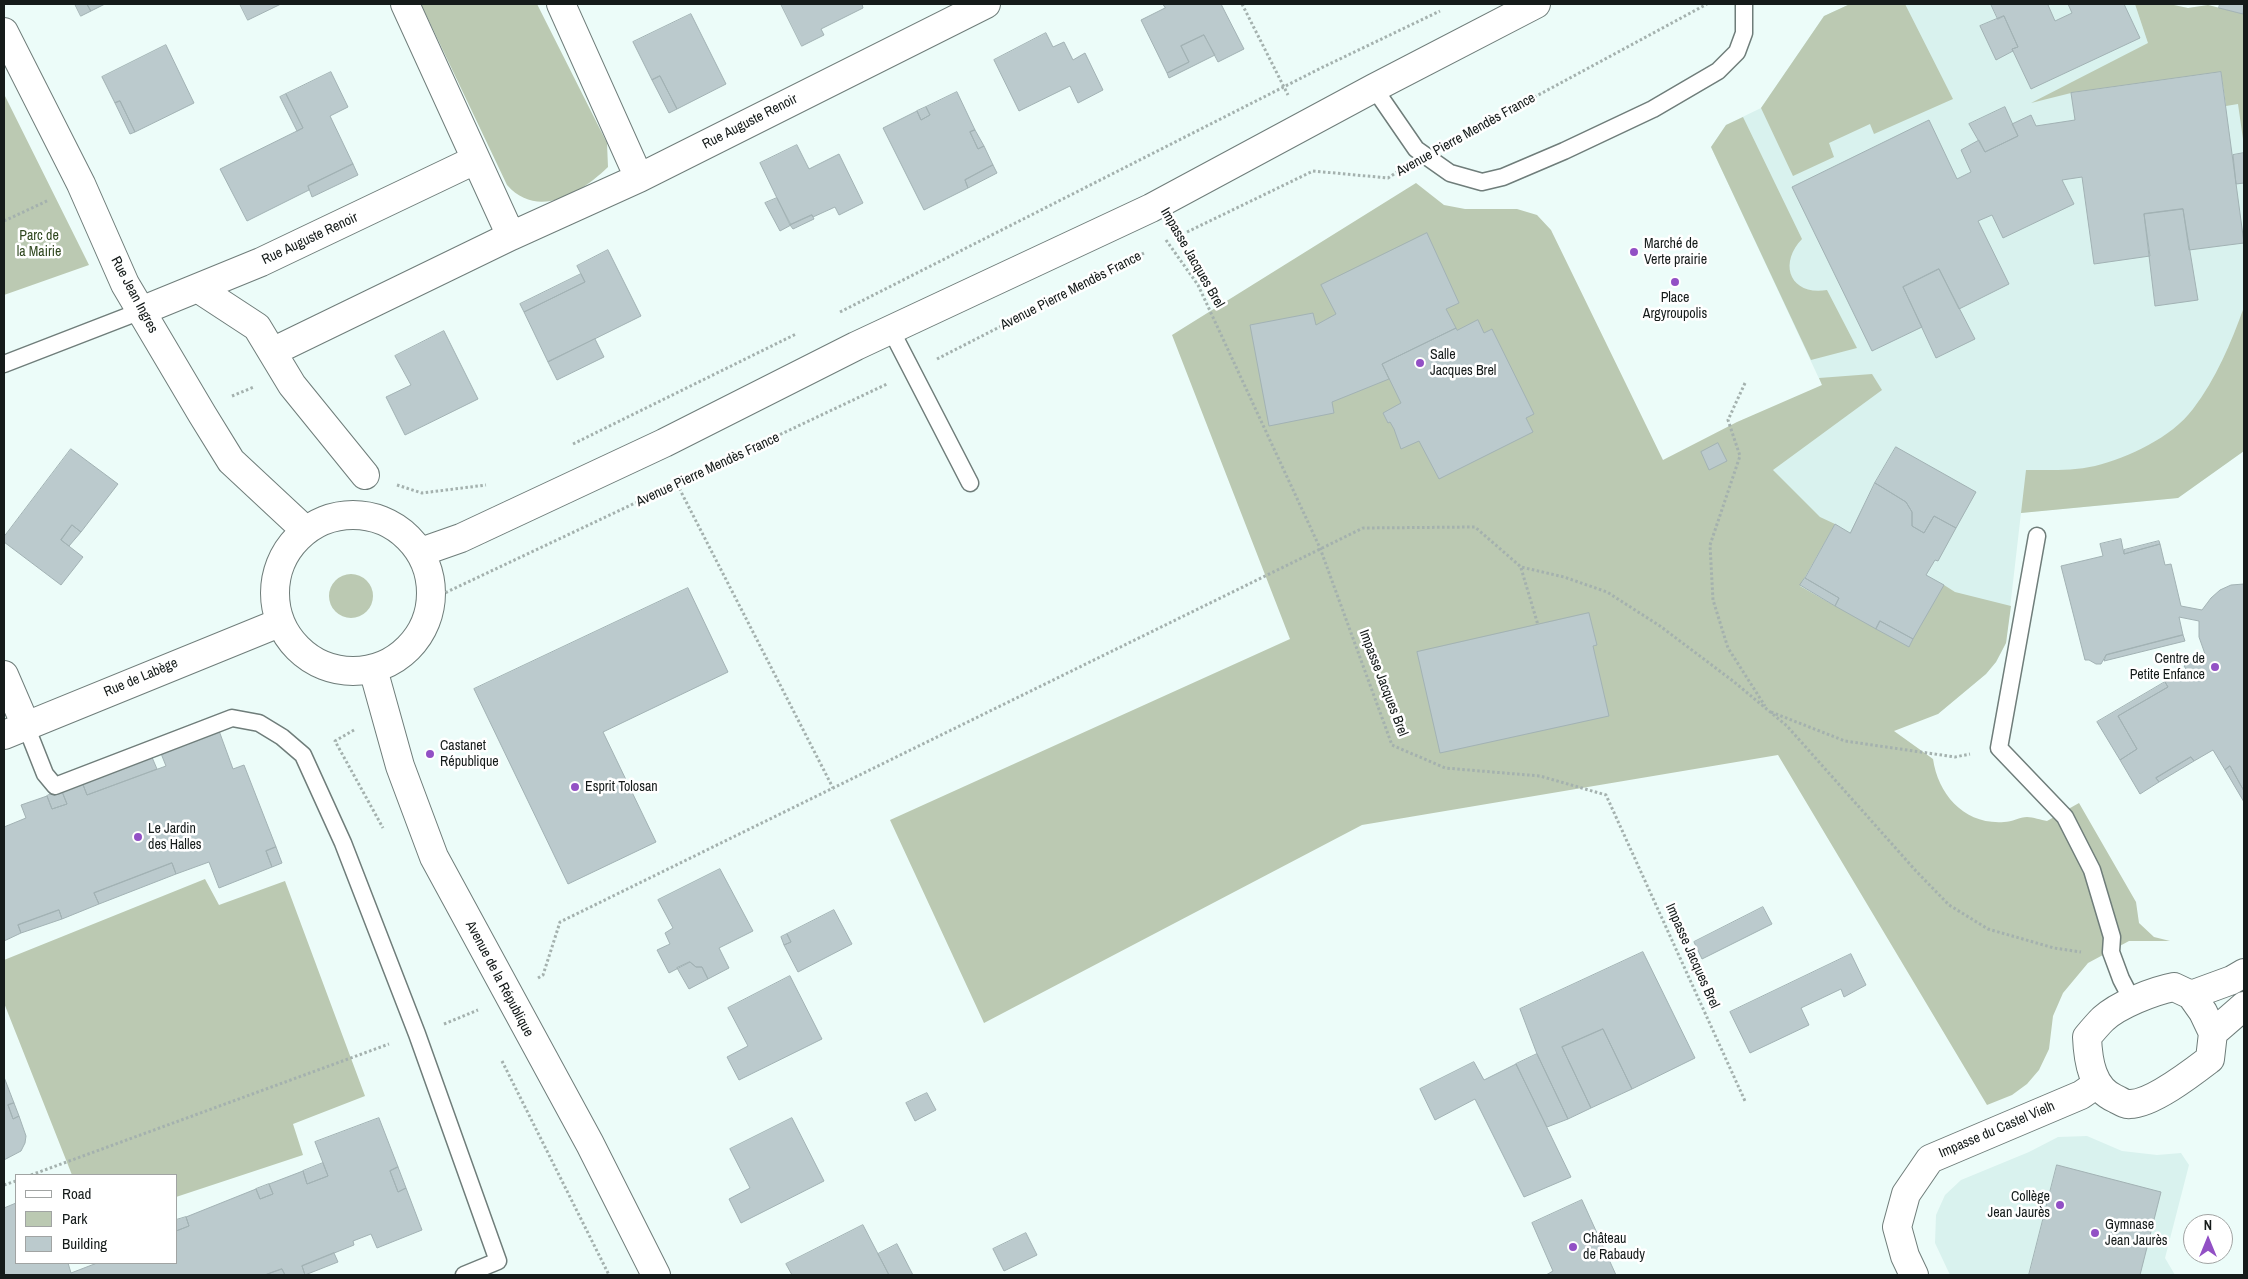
<!DOCTYPE html>
<meta charset="utf-8">
<style>
body{margin:0}
#map{position:relative;width:2248px;height:1279px;overflow:hidden;background:#ecfcf9;font-family:"Archivo Narrow",sans-serif}
canvas{display:block}
.frame{position:absolute;inset:0;border:5px solid #151b1a;pointer-events:none}
.legend{position:absolute;left:15px;top:1174px;width:162px;height:90px;box-sizing:border-box;background:#fff;border:1px solid #a1a4a3;margin:0;padding:6px 9px;list-style:none;font-size:15px;color:#151b1a}
.legend li{display:flex;align-items:center;gap:10px;height:25px}
.legend b{width:25px;border:1px solid #a1a4a3}
.north{position:absolute;left:2183px;top:1214px;width:50px;height:50px;box-sizing:border-box;background:#fff;border:1px solid #a1a4a3;border-radius:50%;rotate:0deg;font-size:14px;font-weight:700;line-height:20px;text-align:center;color:#151b1a}
.north::after{content:'';display:block;margin:auto;width:18px;height:22px;background:#9250c5;clip-path:polygon(50% 0,100% 100%,50% 72%,0 100%)}
</style>
<div id="map">
<canvas width="2248" height="1279"></canvas>
<div class="frame"></div>
<ul class="legend">
<li><b style="height:6px;background:#fff"></b>Road</li>
<li><b style="height:14px;background:#bbc9b2"></b>Park</li>
<li><b style="height:14px;background:#bbcacd"></b>Building</li>
</ul>
<div class="north">N</div>
</div>
<script>
const c = document.querySelector('canvas').getContext('2d');
c.lineJoin = 'round';
function fill(path, color) { c.fillStyle = color; c.fill(path, 'evenodd'); }
function strokePath(path, color, width, dash) { c.strokeStyle = color; c.lineWidth = width; c.lineCap = dash ? 'butt' : 'round'; c.setLineDash(dash || []); c.stroke(path); }
function label(font, color, halo, rows, align = 'center') {
  c.font = font + ' "Archivo Narrow",sans-serif'; c.lineWidth = 5; c.setLineDash([]); c.textBaseline = 'middle'; c.strokeStyle = halo; c.fillStyle = color; for (const [text, x, y, turn = 0] of rows) {
    c.save(); c.translate(x, y); c.rotate((+turn || 0) * Math.PI / 180); c.textAlign = isNaN(turn) ? turn : align; if (halo) c.strokeText(text, 0, 0); c.fillText(text, 0, 0); c.restore();
  }
}
fill(new Path2D(`
 M 1850,4 L 2169,4 L 2188,8 L 2208,5 L 2244,14 L 2244,451 L 2178,498 L 2021,513 L 2006,643 L 1996,662 L 1986,674 L 1938,714 L 1725,537 L 1822,385 L 1711,147 L 1726,125 L 1761,108 L 1824,16 Z
 M 2087,1136 L 2122,1151 L 2157,1155 L 2181,1153 L 2189,1165 L 2165,1258 L 2175,1275 L 1950,1275 L 1935,1243 L 1936,1215 L 1945,1195 L 1961,1180 L 2029,1152 L 2058,1137 Z`), '#d9f2ee');
fill(new Path2D(`
 M 421,4 L 537,4 L 607,143 L 608,167 C 581,193 538,220 507,185 Z
 M 1850,4 L 1905,4 L 1953,99 L 1874,134 L 1870,124 L 1829,143 L 1834,157 L 1793,176 L 1761,108 L 1824,16 Z
 M 2135,4 L 2169,4 L 2188,8 L 2208,5 L 2244,14 L 2244,146 L 2238,104 L 2226,106 L 2221,72 L 2071,93 L 2031,103 L 2148,43 Z
 M 4,94 L 89,265 L 4,295 Z
 M 1743,117 L 1802,239 C 1778,264 1790,296 1827,290 L 1857,348 L 1811,360 L 1711,147 L 1726,125 Z
 M 1416,183 L 1444,205 L 1465,209 L 1517,209 L 1537,215 L 1551,230 L 1663,460 L 1737,422 L 1822,385 L 1819,378 L 1872,374 L 1882,390 L 1773,470 L 1820,517 L 1835,524 L 1800,586 L 1835,606 L 1944,585 L 1955,592 L 2011,606 L 2006,643 L 1996,662 L 1986,674 L 1938,714 L 1894,731 L 1933,759 C 1938,795 1965,825 2004,822 C 2012,822 2020,817 2027,817 C 2033,817 2041,820 2047,821 L 2079,803 L 2136,902 L 2139,923 L 2154,937 L 2170,941 L 2129,941 L 2088,963 L 2063,993 L 2053,1016 L 2049,1049 L 2039,1070 L 2027,1084 L 2012,1095 L 1987,1105 L 1778,755 L 1362,825 L 984,1023 L 890,820 L 1290,639 L 1172,335 Z
 M 2244,307 L 2244,451 L 2178,498 L 2021,513 L 2026,470 C 2049,470 2072,471 2095,466 C 2129,457 2171,438 2193,409 C 2216,379 2231,343 2244,307 Z
 M329 596a22 22 0 1 1 44 0a22 22 0 1 1-44 0Z
 M 205,879 L 219,905 L 285,881 L 365,1096 L 293,1124 L 303,1155 L 176,1197 L 176,1175 L 72,1175 L 4,1003 L 4,960 Z`), '#bbc9b2');
const building = new Path2D(`
 M 75,4 L 87,4 L 91,11 L 81,16 Z
 M 87,4 L 105,4 L 91,11 Z
 M 240,4 L 281,4 L 248,20 Z
 M 781,4 L 862,4 L 863,8 L 821,29 L 824,35 L 802,46 Z
 M 1163,4 L 1221,4 L 1244,49 L 1218,62 L 1204,35 L 1181,46 L 1189,62 L 1167,73 L 1141,20 L 1165,8 Z
 M 1991,4 L 2050,4 L 2048,5 L 2055,21 L 2072,13 L 2068,4 L 2124,4 L 2140,38 L 2031,89 L 2012,49 L 2018,47 L 2004,16 L 1998,19 Z
 M 2220,4 L 2244,4 L 2243,14 L 2219,8 Z
 M 691,14 L 726,84 L 677,109 L 660,76 L 652,80 L 633,42 Z
 M 2004,16 L 2018,47 L 2012,49 L 2013,51 L 1996,60 L 1980,26 Z
 M 1046,33 L 1053,47 L 1064,42 L 1073,60 L 1085,53 L 1103,90 L 1078,103 L 1070,86 L 1019,111 L 994,60 Z
 M 1204,35 L 1215,55 L 1169,78 L 1167,73 L 1189,62 L 1181,46 Z
 M 166,45 L 194,103 L 135,132 L 120,101 L 115,103 L 102,77 Z
 M 331,72 L 348,107 L 330,116 L 353,164 L 308,186 L 309,190 L 247,221 L 220,169 L 303,128 L 286,94 Z
 M 2221,72 L 2244,243 L 2189,250 L 2183,209 L 2144,214 L 2150,256 L 2094,264 L 2082,177 L 2062,180 L 2074,204 L 2003,238 L 1992,215 L 1978,221 L 2009,284 L 1959,309 L 1939,269 L 1903,287 L 1922,327 L 1872,351 L 1792,187 L 1929,120 L 1957,179 L 1971,172 L 1961,150 L 1979,140 L 1985,152 L 2018,136 L 2012,124 L 2031,115 L 2036,126 L 2075,120 L 2071,93 Z
 M 660,76 L 677,109 L 669,113 L 652,80 Z
 M 957,92 L 975,130 L 970,132 L 978,149 L 984,146 L 993,165 L 965,180 L 968,188 L 924,210 L 883,128 L 917,111 L 921,120 L 930,115 L 926,107 Z
 M 286,94 L 303,128 L 297,131 L 280,97 Z
 M 120,101 L 135,132 L 130,134 L 115,103 Z
 M 926,107 L 930,115 L 921,120 L 917,111 Z
 M 2005,107 L 2018,136 L 1985,152 L 1969,124 Z
 M 975,130 L 984,146 L 978,149 L 970,132 Z
 M 797,145 L 809,169 L 839,154 L 863,203 L 839,215 L 835,207 L 813,217 L 812,215 L 790,225 L 760,163 Z
 M 2244,153 L 2244,183 L 2236,184 L 2233,155 Z
 M 353,164 L 358,175 L 312,197 L 308,186 Z
 M 993,165 L 997,173 L 968,188 L 965,180 Z
 M 777,198 L 791,225 L 780,231 L 765,203 Z
 M 2183,209 L 2198,300 L 2155,306 L 2144,214 Z
 M 812,215 L 814,219 L 793,229 L 790,225 Z
 M 1427,233 L 1459,303 L 1446,309 L 1456,328 L 1382,364 L 1389,379 L 1332,402 L 1334,413 L 1269,426 L 1250,325 L 1313,313 L 1316,325 L 1336,314 L 1321,285 Z
 M 608,250 L 641,316 L 548,362 L 524,312 L 585,282 L 577,266 Z
 M 1939,269 L 1975,339 L 1936,358 L 1903,287 Z
 M 581,274 L 585,282 L 524,312 L 520,304 Z
 M 1478,320 L 1484,333 L 1492,329 L 1534,414 L 1526,418 L 1533,432 L 1439,479 L 1419,441 L 1401,449 L 1394,429 L 1390,422 L 1388,423 L 1383,413 L 1401,403 L 1382,364 L 1456,328 L 1457,330 Z
 M 444,331 L 478,399 L 405,435 L 386,397 L 411,385 L 395,356 Z
 M 595,339 L 604,357 L 557,380 L 548,362 Z
 M 1718,443 L 1727,461 L 1709,470 L 1701,452 Z
 M 1896,447 L 1976,492 L 1956,528 L 1934,516 L 1924,533 L 1912,526 L 1912,512 L 1906,502 L 1875,483 Z
 M 71,449 L 118,484 L 81,532 L 72,525 L 61,540 L 83,557 L 61,585 L 4,542 L 4,537 Z
 M 1875,483 L 1906,502 L 1912,512 L 1912,526 L 1924,533 L 1934,516 L 1956,528 L 1938,561 L 1935,560 L 1926,575 L 1944,585 L 1913,639 L 1880,621 L 1876,629 L 1835,606 L 1839,598 L 1805,578 L 1835,524 L 1850,533 Z
 M 72,525 L 81,532 L 69,546 L 61,540 Z
 M 2121,539 L 2124,554 L 2160,544 L 2165,565 L 2171,564 L 2181,606 L 2202,610 L 2211,598 L 2220,590 L 2231,585 L 2244,584 L 2244,791 L 2230,766 L 2225,770 L 2213,750 L 2194,761 L 2191,757 L 2156,778 L 2159,782 L 2140,794 L 2120,760 L 2137,749 L 2118,716 L 2168,687 L 2165,682 L 2186,669 L 2184,666 L 2205,654 L 2199,637 L 2199,621 L 2179,617 L 2183,635 L 2106,655 L 2101,664 L 2096,664 L 2089,660 L 2085,660 L 2061,566 L 2103,556 L 2100,544 Z
 M 2159,541 L 2160,544 L 2124,554 L 2124,550 Z
 M 1805,578 L 1839,598 L 1835,606 L 1800,585 Z
 M 688,588 L 728,672 L 603,732 L 656,842 L 568,884 L 474,689 Z
 M 1589,613 L 1597,645 L 1593,646 L 1609,716 L 1440,753 L 1417,652 Z
 M 1880,621 L 1913,639 L 1909,647 L 1876,629 Z
 M 2183,635 L 2185,641 L 2104,661 L 2106,655 Z
 M 2165,682 L 2168,687 L 2118,716 L 2137,749 L 2120,760 L 2097,722 Z
 M 218,728 L 233,769 L 244,765 L 276,847 L 266,851 L 272,867 L 219,888 L 209,862 L 176,874 L 172,863 L 94,893 L 99,904 L 62,919 L 59,910 L 18,925 L 21,933 L 4,941 L 4,827 L 26,818 L 21,805 L 47,796 L 52,809 L 67,804 L 61,789 L 82,782 L 87,795 L 166,766 L 160,751 Z
 M 151,755 L 157,769 L 87,795 L 82,782 Z
 M 2191,757 L 2194,761 L 2159,782 L 2156,778 Z
 M 2230,766 L 2244,791 L 2244,802 L 2225,770 Z
 M 61,789 L 67,804 L 52,809 L 47,796 Z
 M 276,847 L 282,863 L 272,867 L 266,851 Z
 M 172,863 L 176,874 L 99,904 L 94,893 Z
 M 720,869 L 753,931 L 719,948 L 729,968 L 708,979 L 702,967 L 696,967 L 690,962 L 669,973 L 657,950 L 670,944 L 665,933 L 673,928 L 658,900 Z
 M 1763,907 L 1772,924 L 1702,959 L 1694,942 Z
 M 59,910 L 62,919 L 21,933 L 18,925 Z
 M 834,910 L 852,944 L 798,972 L 784,945 L 791,942 L 787,934 Z
 M 787,934 L 791,942 L 784,945 L 781,937 Z
 M 1643,952 L 1695,1058 L 1632,1089 L 1603,1029 L 1562,1047 L 1591,1108 L 1568,1119 L 1537,1054 L 1520,1009 Z
 M 1851,954 L 1866,985 L 1844,997 L 1841,989 L 1801,1008 L 1809,1025 L 1750,1053 L 1730,1012 Z
 M 690,962 L 696,967 L 702,967 L 708,979 L 689,989 L 677,968 Z
 M 790,976 L 822,1039 L 739,1080 L 727,1057 L 748,1046 L 728,1008 Z
 M 1603,1029 L 1632,1089 L 1591,1108 L 1562,1047 Z
 M 1537,1054 L 1568,1119 L 1547,1127 L 1516,1064 Z
 M 1474,1062 L 1484,1080 L 1516,1064 L 1571,1177 L 1524,1197 L 1475,1099 L 1435,1120 L 1420,1089 Z
 M 4,1077 L 14,1103 L 8,1105 L 13,1119 L 19,1116 L 26,1136 L 25,1143 L 21,1151 L 4,1160 Z
 M 927,1093 L 936,1110 L 915,1121 L 906,1103 Z
 M 14,1103 L 19,1116 L 13,1119 L 8,1105 Z
 M 379,1118 L 398,1167 L 390,1171 L 398,1192 L 406,1188 L 422,1230 L 377,1248 L 371,1234 L 353,1241 L 354,1245 L 302,1266 L 305,1275 L 285,1275 L 282,1269 L 265,1275 L 4,1275 L 4,1208 L 16,1203 L 16,1263 L 68,1263 L 71,1273 L 97,1263 L 176,1263 L 176,1231 L 189,1226 L 186,1217 L 256,1189 L 260,1199 L 273,1194 L 269,1184 L 303,1171 L 307,1184 L 328,1176 L 315,1142 Z
 M 792,1118 L 824,1181 L 741,1223 L 729,1199 L 750,1188 L 730,1149 Z
 M 323,1163 L 328,1176 L 307,1184 L 303,1171 Z
 M 2057,1165 L 2161,1192 L 2140,1275 L 2029,1275 Z
 M 398,1167 L 406,1188 L 398,1192 L 390,1171 Z
 M 269,1184 L 273,1194 L 260,1199 L 256,1189 Z
 M 1582,1200 L 1616,1275 L 1546,1275 L 1553,1271 L 1532,1223 Z
 M 186,1217 L 189,1226 L 176,1231 L 176,1220 Z
 M 863,1225 L 889,1275 L 792,1275 L 786,1264 Z
 M 1026,1233 L 1037,1255 L 1004,1271 L 993,1249 Z
 M 897,1244 L 913,1275 L 889,1275 L 878,1254 Z
 M 334,1253 L 338,1262 L 305,1275 L 302,1266 Z
 M 282,1269 L 285,1275 L 265,1275 Z`);
fill(building, '#bbcacd');
strokePath(building, '#a2b2b4', 1);
const service = new Path2D(`
 M 1374,88 L 1416,149 L 1450,173 L 1482,182 L 1503,177 L 1564,151 L 1653,109 L 1718,71 L 1737,52 L 1744,33 L 1744,4
 M 891,330 L 970,483
 M 4,364 L 141,311
 M 2037,536 L 1999,748 L 2065,817 L 2092,870 L 2112,937 L 2111,952 L 2121,979 L 2133,1002
 M 26,726 L 45,774 L 55,786 L 232,718 L 259,723 L 282,737 L 303,755 L 343,843 L 417,1034 L 498,1261 L 464,1275`);
const minor = new Path2D(`
 M 561,4 L 639,178
 M 511,236 L 639,178 L 986,4
 M 199,289 L 257,327 L 292,385 L 365,475
 M 141,311 L 261,262 L 475,160
 M 272,352 L 511,236 L 405,4
 M 4,675 L 26,726
 M 4,735 L 279,623
 M 2174,987 L 2191,995 L 2203,1012 L 2213,1033 L 2210,1059 C 2193,1072 2152,1104 2130,1104 C 2126,1105 2120,1101 2116,1099 C 2092,1089 2088,1061 2087,1037 C 2092,1031 2097,1025 2103,1019 C 2118,1005 2153,991 2174,987 Z
 M 2191,995 L 2232,980 L 2244,973
 M 2213,1033 L 2244,1006
 M 1914,1275 L 1905,1256 L 1897,1227 L 1906,1194 L 1930,1159 L 2081,1095 L 2097,1084`);
const tertiary = new Path2D(`
 M 4,32 L 81,184 L 125,284 L 202,414 L 231,461 L 305,530
 M275 593a78 78 0 1 1 156 0a78 78 0 1 1-156 0Z
 M 421,552 L 461,538 L 664,443 L 856,346 L 1151,208 L 1374,88 L 1536,4
 M 373,669 L 400,766 L 434,857 L 590,1144 L 656,1275`);
strokePath(service, '#6f7d7a', 19);
strokePath(minor, '#6f7d7a', 30);
strokePath(tertiary, '#6f7d7a', 30);
strokePath(new Path2D(`
 M 1242,4 L 1288,95
 M 1455,140 L 1707,4
 M 4,221 L 49,200
 M 1187,232 L 1313,171 L 1388,178 L 1397,172
 M 1166,240 L 1198,285 L 1320,548 L 1392,745 L 1445,768 L 1540,776 L 1606,795 L 1745,1101
 M 840,312 L 1321,68 L 1440,11
 M 937,359 L 1146,252
 M 1745,383 L 1728,420 L 1740,456 L 1710,545 L 1713,600 L 1728,648 L 1765,706
 M 232,396 L 254,387
 M 573,444 L 796,334
 M 677,484 L 833,788
 M 397,485 L 422,493 L 486,485
 M 1521,568 L 1538,625
 M 432,599 L 887,384
 M 1771,712 L 1845,741 L 1955,757 L 1970,754
 M 354,730 L 335,741 L 383,828
 M 538,978 L 543,975 L 560,922 L 1363,528 L 1475,527 L 1521,567 L 1564,577 L 1607,592 L 1660,626 L 1733,681 L 1787,726 L 1916,871 L 1949,905 L 1988,929 L 2054,948 L 2081,952
 M 444,1024 L 478,1010
 M 502,1061 L 609,1275
 M 31,1175 L 389,1044
 M 4,1185 L 16,1181`), '#a4b1ae', 3, [2.5, 2.5]);
strokePath(service, '#fff', 16);
strokePath(minor, '#fff', 28);
strokePath(tertiary, '#fff', 28);
for (const [x, y, r, color] of [
 [1634,252,5,"#9250c5"],
 [1675,282,5,"#9250c5"],
 [1420,363,5,"#9250c5"],
 [2215,667,5,"#9250c5"],
 [430,754,5,"#9250c5"],
 [575,787,5,"#9250c5"],
 [138,837,5,"#9250c5"],
 [2060,1205,5,"#9250c5"],
 [2095,1233,5,"#9250c5"],
 [1573,1247,5,"#9250c5"]
]) { const dot = new Path2D(); dot.arc(x, y, r, 0, 2 * Math.PI); c.fillStyle = color; c.fill(dot); strokePath(dot, '#fff', 2); }
label('14px', '#151b1a', '#fff', [
 ["Rue Auguste Renoir",750,122,-27],
 ["Avenue Pierre Mendès France",1466,135,-29],
 ["Rue Auguste Renoir",310,239,-25],
 ["Impasse Jacques Brel",1192,258,60],
 ["Avenue Pierre Mendès France",1071,291,-27],
 ["Rue Jean Ingres",134,295,62],
 ["Avenue Pierre Mendès France",708,470,-25],
 ["Rue de Labège",141,678,-23],
 ["Impasse Jacques Brel",1383,683,69],
 ["Impasse Jacques Brel",1692,956,66],
 ["Avenue de la République",499,979,62],
 ["Impasse du Castel Vielh",1997,1130,-23]
]);
label('14px', '#30471f', '#fff', [
 ["Parc de",39,236],
 ["la Mairie",39,252]
]);
label('14px', '#151b1a', '#fff', [
 ["Marché de",1644,244],
 ["Verte prairie",1644,260],
 ["Place",1675,298,"center"],
 ["Argyroupolis",1675,314,"center"],
 ["Salle",1430,355],
 ["Jacques Brel",1430,371],
 ["Centre de",2205,659,"right"],
 ["Petite Enfance",2205,675,"right"],
 ["Castanet",440,746],
 ["République",440,762],
 ["Esprit Tolosan",585,787],
 ["Le Jardin",148,829],
 ["des Halles",148,845],
 ["Collège",2050,1197,"right"],
 ["Jean Jaurès",2050,1213,"right"],
 ["Gymnase",2105,1225],
 ["Jean Jaurès",2105,1241],
 ["Château",1583,1239],
 ["de Rabaudy",1583,1255]
], 'left');
</script>
